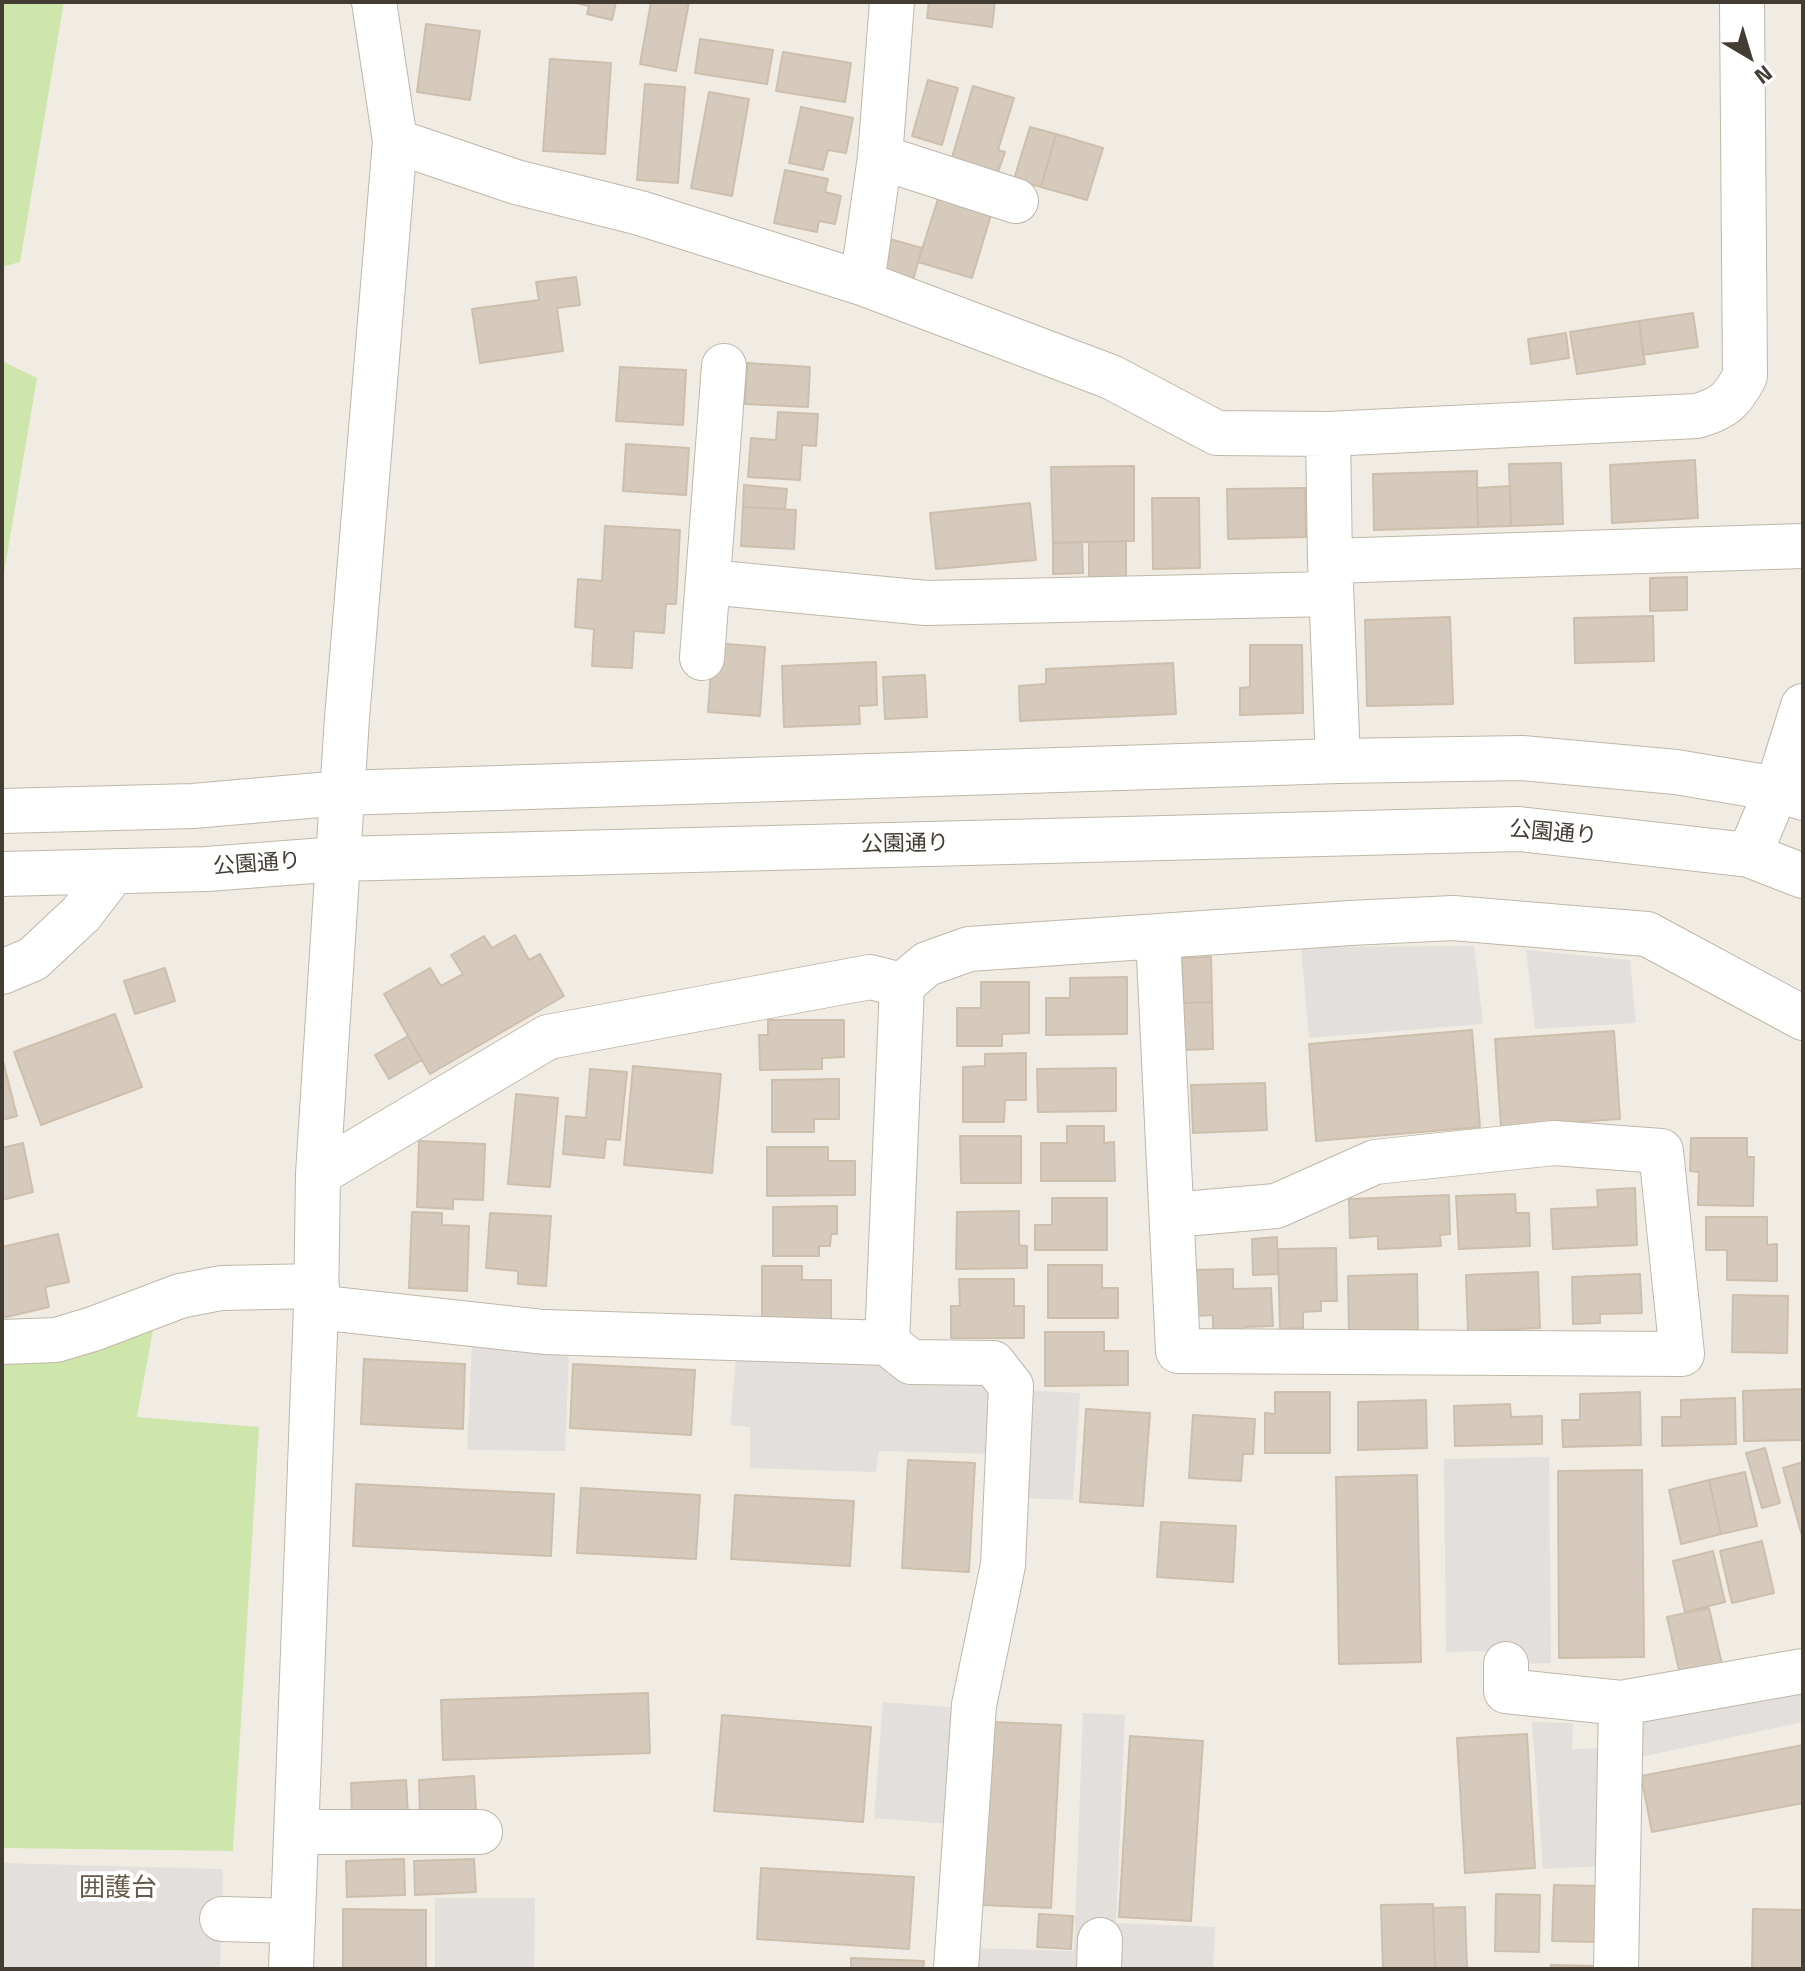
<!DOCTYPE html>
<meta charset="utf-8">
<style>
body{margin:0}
#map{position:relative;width:1805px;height:1971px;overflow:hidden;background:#f1ece3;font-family:"Titillium Web",sans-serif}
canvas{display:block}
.frame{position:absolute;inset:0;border:4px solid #433c33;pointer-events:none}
.north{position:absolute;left:1709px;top:16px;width:80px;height:80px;-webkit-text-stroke:6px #fff;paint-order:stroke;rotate:142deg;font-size:22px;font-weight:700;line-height:32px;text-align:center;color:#433c33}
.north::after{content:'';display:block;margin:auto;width:28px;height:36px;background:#433c33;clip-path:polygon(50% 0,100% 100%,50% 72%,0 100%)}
</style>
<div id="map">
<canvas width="1805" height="1971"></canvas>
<div class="frame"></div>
<div class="north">N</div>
</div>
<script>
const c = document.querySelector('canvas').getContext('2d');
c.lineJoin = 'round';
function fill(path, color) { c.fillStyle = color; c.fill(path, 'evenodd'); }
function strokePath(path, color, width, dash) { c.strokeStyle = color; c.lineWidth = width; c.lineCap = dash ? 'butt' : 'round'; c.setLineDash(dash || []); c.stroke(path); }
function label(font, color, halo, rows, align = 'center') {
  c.font = font + ' "Titillium Web","Noto Sans JP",sans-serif'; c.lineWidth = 8; c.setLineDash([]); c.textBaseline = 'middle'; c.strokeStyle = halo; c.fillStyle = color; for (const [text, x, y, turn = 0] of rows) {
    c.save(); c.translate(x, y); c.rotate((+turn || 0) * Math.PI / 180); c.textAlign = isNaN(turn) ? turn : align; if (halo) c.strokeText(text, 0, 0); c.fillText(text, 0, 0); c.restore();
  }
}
fill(new Path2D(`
 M 2,2 L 64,2 L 20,262 L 2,267 Z
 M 2,361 L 37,378 L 2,584 Z
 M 153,1330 L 137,1417 L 259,1427 L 233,1851 L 2,1848 L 2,1364 Z`), '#cee6ab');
fill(new Path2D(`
 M 1474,946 L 1483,1024 L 1309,1038 L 1301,947 Z
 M 1526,950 L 1630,960 L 1636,1023 L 1535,1029 Z
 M 472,1344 L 569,1354 L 565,1451 L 467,1450 Z
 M 736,1357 L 885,1363 L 887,1374 L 982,1382 L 995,1400 L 992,1454 L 879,1451 L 876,1472 L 750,1468 L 750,1427 L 730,1425 Z
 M 1026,1390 L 1080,1393 L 1073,1500 L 1019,1498 Z
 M 1549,1457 L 1551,1663 L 1487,1665 L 1486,1651 L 1446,1652 L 1444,1459 Z
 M 1803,1684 L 1803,1722 L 1636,1758 L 1634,1728 L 1652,1712 Z
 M 883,1702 L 960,1708 L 950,1824 L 874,1818 Z
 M 1083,1713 L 1125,1715 L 1116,1923 L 1215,1927 L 1213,1969 L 973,1969 L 974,1948 L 1074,1951 Z
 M 1532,1722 L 1573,1723 L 1572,1749 L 1606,1748 L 1603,1866 L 1543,1869 Z
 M 2,1863 L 223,1869 L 220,1969 L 2,1967 Z
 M 435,1898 L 535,1898 L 534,1969 L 435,1969 Z`), '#e2dfdc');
const building = new Path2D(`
 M 572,2 L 616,2 L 612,20 L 587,14 L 589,6 Z
 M 651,2 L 689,2 L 676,71 L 640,64 Z
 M 929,2 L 995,2 L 992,27 L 927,18 Z
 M 426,24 L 480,31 L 470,100 L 417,92 Z
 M 700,39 L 773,50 L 767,84 L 695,73 Z
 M 783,52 L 851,63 L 845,102 L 776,91 Z
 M 550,59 L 611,63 L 605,154 L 543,151 Z
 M 928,80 L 958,88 L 942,145 L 912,136 Z
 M 645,84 L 685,87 L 678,183 L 637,180 Z
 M 973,86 L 1014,98 L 998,150 L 1005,152 L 997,175 L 951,161 Z
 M 709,92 L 749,99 L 732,196 L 691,188 Z
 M 801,107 L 853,118 L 846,153 L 828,150 L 823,170 L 789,163 Z
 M 1030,127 L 1056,134 L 1041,187 L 1014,179 Z
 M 1056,134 L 1103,148 L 1087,200 L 1041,187 Z
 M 785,170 L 828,179 L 825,192 L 841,196 L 835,224 L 819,221 L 817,232 L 774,223 Z
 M 938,199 L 991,215 L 972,278 L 918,262 Z
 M 890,239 L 922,248 L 913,280 L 881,270 Z
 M 576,277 L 580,305 L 557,308 L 563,351 L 480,363 L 472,309 L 539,300 L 536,282 Z
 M 1693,313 L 1698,347 L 1643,355 L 1639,321 Z
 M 1639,321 L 1645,364 L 1577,374 L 1570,332 Z
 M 1566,333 L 1569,358 L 1531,364 L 1528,339 Z
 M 747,363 L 810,367 L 808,407 L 745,404 Z
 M 620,367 L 686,370 L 683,425 L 616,421 Z
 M 778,412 L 818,414 L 816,446 L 802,445 L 800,480 L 748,477 L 751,438 L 776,440 Z
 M 626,444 L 689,448 L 686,495 L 623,491 Z
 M 1695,460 L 1698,518 L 1612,523 L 1610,465 Z
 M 1561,463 L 1563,524 L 1511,526 L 1509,464 Z
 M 1134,466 L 1134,541 L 1053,543 L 1051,467 Z
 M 1477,471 L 1478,527 L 1374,530 L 1373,474 Z
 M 744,485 L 787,489 L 785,509 L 743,507 Z
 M 1510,486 L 1511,526 L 1478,527 L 1477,488 Z
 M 1305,488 L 1306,537 L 1228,539 L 1227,489 Z
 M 1152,498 L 1199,498 L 1200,568 L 1153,569 Z
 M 1030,503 L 1036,560 L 936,569 L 930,513 Z
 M 743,507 L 796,510 L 794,549 L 741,546 Z
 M 605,526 L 680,530 L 676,604 L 666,604 L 664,633 L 634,631 L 632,668 L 592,666 L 594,629 L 575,627 L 578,579 L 602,581 Z
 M 1126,541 L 1126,577 L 1089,577 L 1089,542 Z
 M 1082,542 L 1083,573 L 1053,574 L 1053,543 Z
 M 1687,577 L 1687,610 L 1650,611 L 1650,578 Z
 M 1653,616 L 1654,661 L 1575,663 L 1574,618 Z
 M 1450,617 L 1453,704 L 1367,706 L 1365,620 Z
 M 713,643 L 765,647 L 760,716 L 708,712 Z
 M 1250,645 L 1302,645 L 1303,713 L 1240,715 L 1240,688 L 1250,687 Z
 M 876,662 L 877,705 L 859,706 L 860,724 L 784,727 L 782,666 Z
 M 1173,663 L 1176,714 L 1020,721 L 1019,686 L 1046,684 L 1046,669 Z
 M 925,675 L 927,717 L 885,719 L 883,677 Z
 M 515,935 L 529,960 L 540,954 L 564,996 L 430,1074 L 384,994 L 430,968 L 441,986 L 463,974 L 451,955 L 484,936 L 492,948 Z
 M 1211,957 L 1212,1002 L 1183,1003 L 1182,958 Z
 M 165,968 L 175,1001 L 135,1014 L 124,981 Z
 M 1127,977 L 1127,1034 L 1046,1035 L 1046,998 L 1070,998 L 1070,978 Z
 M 981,982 L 1029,982 L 1029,1033 L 1002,1034 L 1002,1046 L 957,1046 L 957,1008 L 981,1008 Z
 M 1212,1002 L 1213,1049 L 1184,1050 L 1183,1003 Z
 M 115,1014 L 142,1087 L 41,1125 L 14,1052 Z
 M 768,1020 L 844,1020 L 844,1057 L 822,1058 L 822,1069 L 760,1070 L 759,1035 L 768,1035 Z
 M 1472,1030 L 1480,1127 L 1316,1141 L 1309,1044 Z
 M 1614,1031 L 1620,1119 L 1501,1127 L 1495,1039 Z
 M 408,1036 L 422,1060 L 389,1079 L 375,1055 Z
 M 1026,1053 L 1026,1100 L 1005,1100 L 1004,1122 L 963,1122 L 963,1067 L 985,1066 L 985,1054 Z
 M 2,1057 L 17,1116 L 2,1120 Z
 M 633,1066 L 721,1074 L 712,1173 L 624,1165 Z
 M 1116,1068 L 1116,1111 L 1038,1112 L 1037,1069 Z
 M 590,1069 L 627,1072 L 620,1140 L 606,1139 L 604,1158 L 563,1154 L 566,1116 L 586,1118 Z
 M 839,1079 L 839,1119 L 814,1119 L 814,1132 L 772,1132 L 772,1080 Z
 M 1265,1083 L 1267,1130 L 1193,1133 L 1191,1085 Z
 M 516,1094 L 558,1098 L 550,1187 L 508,1184 Z
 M 1067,1126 L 1104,1126 L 1104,1143 L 1114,1142 L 1115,1181 L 1041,1181 L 1041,1143 L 1067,1143 Z
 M 960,1136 L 1021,1136 L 1021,1183 L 961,1183 Z
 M 1691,1138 L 1747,1138 L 1747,1157 L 1754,1157 L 1753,1206 L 1698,1205 L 1699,1172 L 1690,1171 Z
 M 419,1141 L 485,1144 L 483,1200 L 453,1199 L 453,1209 L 417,1207 Z
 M 23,1143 L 33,1192 L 2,1200 L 2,1148 Z
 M 767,1147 L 828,1147 L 828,1161 L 855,1161 L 855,1195 L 767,1196 Z
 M 1635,1188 L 1637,1245 L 1553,1249 L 1551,1209 L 1598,1207 L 1597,1190 Z
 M 1515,1194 L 1516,1213 L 1529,1213 L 1530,1246 L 1459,1249 L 1456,1196 Z
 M 1449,1195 L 1450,1234 L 1440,1235 L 1441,1246 L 1378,1249 L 1378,1236 L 1350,1238 L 1349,1199 Z
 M 1052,1198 L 1107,1198 L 1107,1250 L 1035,1250 L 1035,1225 L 1052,1225 Z
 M 837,1206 L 837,1234 L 831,1234 L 830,1246 L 819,1246 L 819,1256 L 773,1256 L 773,1207 Z
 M 1019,1211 L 1019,1245 L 1027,1246 L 1027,1268 L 956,1269 L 957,1212 Z
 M 412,1212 L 442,1213 L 442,1225 L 469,1226 L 467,1291 L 409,1288 Z
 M 490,1213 L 551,1216 L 546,1286 L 518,1284 L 518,1271 L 486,1268 Z
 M 1706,1217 L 1767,1217 L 1767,1245 L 1777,1244 L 1777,1281 L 1727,1280 L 1727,1250 L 1706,1250 Z
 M 58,1234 L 69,1282 L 45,1287 L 49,1307 L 2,1318 L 2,1247 Z
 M 1277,1237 L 1278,1274 L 1253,1275 L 1252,1239 Z
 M 1336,1248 L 1337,1301 L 1321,1301 L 1321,1311 L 1303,1312 L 1303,1328 L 1280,1329 L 1278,1249 Z
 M 1048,1265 L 1102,1265 L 1102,1288 L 1118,1288 L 1118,1318 L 1048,1318 Z
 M 762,1266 L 802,1266 L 802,1280 L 831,1280 L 831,1319 L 762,1319 Z
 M 1233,1269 L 1233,1289 L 1271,1288 L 1273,1326 L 1244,1327 L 1245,1336 L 1213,1338 L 1213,1315 L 1195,1316 L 1193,1270 Z
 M 1538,1272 L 1540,1328 L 1468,1331 L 1466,1275 Z
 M 1417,1274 L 1418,1330 L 1349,1332 L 1348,1276 Z
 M 1640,1274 L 1642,1313 L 1600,1314 L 1600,1323 L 1573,1324 L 1572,1277 Z
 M 959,1279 L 1014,1279 L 1014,1306 L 1024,1306 L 1024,1338 L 951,1338 L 951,1306 L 960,1306 Z
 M 1733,1295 L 1788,1296 L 1787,1353 L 1732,1352 Z
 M 1045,1332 L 1104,1332 L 1104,1351 L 1128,1351 L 1128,1385 L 1045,1386 Z
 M 364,1359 L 465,1364 L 463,1429 L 361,1424 Z
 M 573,1364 L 695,1370 L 691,1435 L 570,1428 Z
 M 1803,1389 L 1803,1440 L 1744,1441 L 1743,1391 Z
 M 1275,1392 L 1330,1392 L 1330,1453 L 1265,1453 L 1265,1413 L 1275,1414 Z
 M 1640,1392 L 1641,1445 L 1563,1447 L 1562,1420 L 1580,1420 L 1580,1394 Z
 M 1735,1398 L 1736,1444 L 1662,1446 L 1662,1417 L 1681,1417 L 1681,1400 Z
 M 1426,1400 L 1427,1448 L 1358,1450 L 1358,1402 Z
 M 1510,1404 L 1511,1417 L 1542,1416 L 1542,1444 L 1455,1446 L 1454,1406 Z
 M 1086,1409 L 1150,1413 L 1143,1506 L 1080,1502 Z
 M 1193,1415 L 1255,1419 L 1253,1454 L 1243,1454 L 1241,1481 L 1189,1478 Z
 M 1765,1448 L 1780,1503 L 1762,1508 L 1746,1453 Z
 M 908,1460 L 975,1463 L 969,1572 L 902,1568 Z
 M 1803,1462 L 1803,1535 L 1802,1536 L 1783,1468 Z
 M 1642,1470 L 1644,1657 L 1559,1658 L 1558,1471 Z
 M 1745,1472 L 1757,1526 L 1721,1534 L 1709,1480 Z
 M 1417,1475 L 1421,1662 L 1339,1664 L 1336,1477 Z
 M 1709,1480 L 1721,1534 L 1681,1544 L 1669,1490 Z
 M 356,1484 L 554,1494 L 551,1556 L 353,1546 Z
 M 581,1488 L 700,1495 L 696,1559 L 577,1553 Z
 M 735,1495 L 854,1501 L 850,1566 L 731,1559 Z
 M 1161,1522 L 1236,1526 L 1233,1582 L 1157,1577 Z
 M 1762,1541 L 1774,1593 L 1732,1603 L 1720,1551 Z
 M 1713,1551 L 1725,1602 L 1685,1612 L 1673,1561 Z
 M 1709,1608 L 1724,1673 L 1682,1683 L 1667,1617 Z
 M 648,1693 L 650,1753 L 443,1760 L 441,1700 Z
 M 722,1715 L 871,1727 L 863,1822 L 714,1811 Z
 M 992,1722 L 1061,1725 L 1051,1908 L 982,1905 Z
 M 1527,1734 L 1535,1868 L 1465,1873 L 1457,1738 Z
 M 1130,1736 L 1203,1741 L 1191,1921 L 1119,1917 Z
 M 1803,1745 L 1803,1803 L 1652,1832 L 1641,1776 Z
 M 474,1776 L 476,1811 L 420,1814 L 419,1780 Z
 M 406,1780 L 408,1814 L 352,1816 L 351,1783 Z
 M 404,1859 L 405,1895 L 347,1897 L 346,1861 Z
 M 474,1859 L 476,1892 L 415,1895 L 414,1861 Z
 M 761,1868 L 914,1877 L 909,1949 L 757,1939 Z
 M 1554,1885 L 1598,1886 L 1596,1942 L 1552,1941 Z
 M 1496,1894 L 1540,1895 L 1539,1952 L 1495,1951 Z
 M 1433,1904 L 1435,1969 L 1383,1969 L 1381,1905 Z
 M 1465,1907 L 1467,1969 L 1435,1969 L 1433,1908 Z
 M 343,1909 L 426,1910 L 426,1969 L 343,1969 Z
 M 1753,1909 L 1803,1910 L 1803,1969 L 1752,1969 Z
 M 1039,1914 L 1073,1916 L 1071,1949 L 1037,1947 Z
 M 851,1958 L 924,1961 L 923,1969 L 851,1969 Z
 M 1551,1965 L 1596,1966 L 1596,1969 L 1550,1969 Z`);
fill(building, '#d6cabc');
strokePath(building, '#cdbfac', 2);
const minor = new Path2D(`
 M 395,141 L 516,182 L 640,213 L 862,283 L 1111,377 L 1217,433 L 1328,434 L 1697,416 C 1724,408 1732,401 1745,376 L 1742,2
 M 880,157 L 1016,201
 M 862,283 L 880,157 L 892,2
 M 1328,434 L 1330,561 L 1338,761
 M 1330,561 L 1803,546
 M 709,582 L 926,603 L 1331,594
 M 702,658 L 724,366
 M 2,811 L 193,806 L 342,793 L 1338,761 L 1522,758 L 1676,772 L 1777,789 L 1803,798
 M 1749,855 L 1777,789 L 1803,706
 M 2,874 L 207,869 L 338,859 L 1519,829 L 1749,855 L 1803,876
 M 1158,936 L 1178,1351 L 1682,1354 L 1661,1151 L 1554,1143 L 1375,1162 L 1276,1206 L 1172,1215
 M 2,972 L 33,959 L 81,914 L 114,871
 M 318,1174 L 548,1037 L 870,977 L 902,985
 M 316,1307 L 544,1332 L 887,1343
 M 2,1342 L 56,1340 L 93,1329 L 180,1296 L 221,1288 L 317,1286
 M 1506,1664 L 1506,1691 L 1621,1703
 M 297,1832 L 480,1832
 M 222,1919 L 293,1921
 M 291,1969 L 316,1307 L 318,1174 L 347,718 L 395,141 L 374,2
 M 956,1969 L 974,1705 L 1003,1565 L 1011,1386 L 993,1363 L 911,1362 L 887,1343 L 902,985 L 927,964 L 969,949 L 1350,923 L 1453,918 L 1573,928 L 1647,934 L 1803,1018
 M 1099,1969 L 1100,1940
 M 1616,1969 L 1621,1703 L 1803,1671`);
strokePath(minor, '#bfb7a9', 46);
strokePath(minor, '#fff', 44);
label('22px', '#433c33', '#fff', [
 ["公園通り",1553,834,5],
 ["公園通り",905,845,-1],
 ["公園通り",257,865,-4]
]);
label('26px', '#665a4b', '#fff', [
 ["囲護台",118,1890]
]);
</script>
